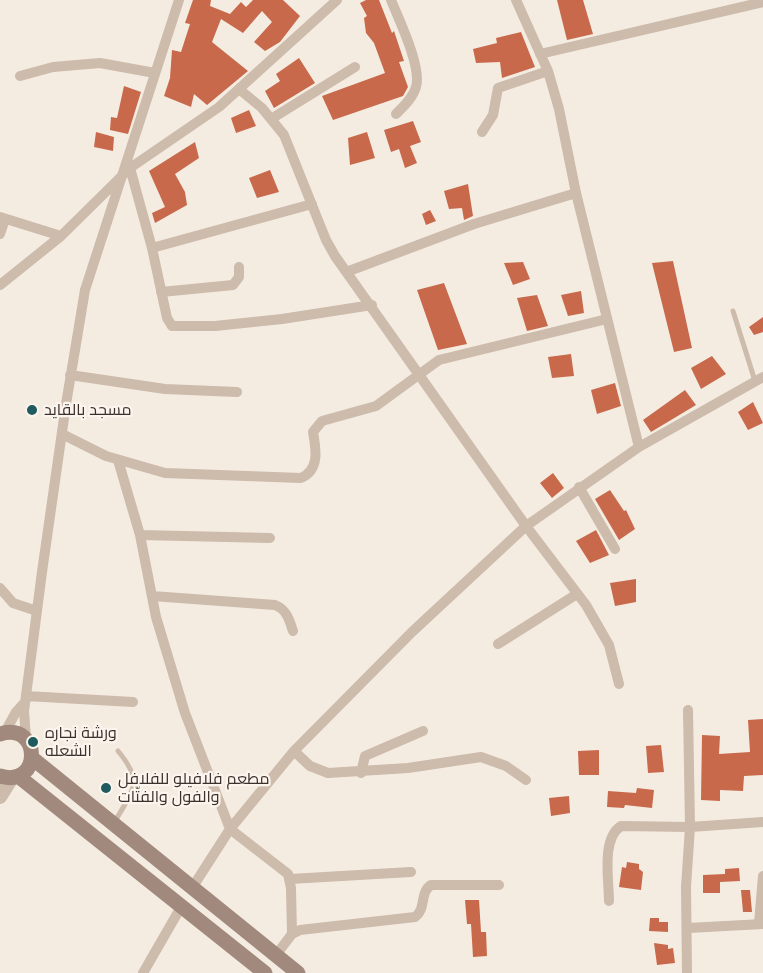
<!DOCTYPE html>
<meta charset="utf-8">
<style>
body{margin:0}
canvas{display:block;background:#f4ebe1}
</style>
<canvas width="763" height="973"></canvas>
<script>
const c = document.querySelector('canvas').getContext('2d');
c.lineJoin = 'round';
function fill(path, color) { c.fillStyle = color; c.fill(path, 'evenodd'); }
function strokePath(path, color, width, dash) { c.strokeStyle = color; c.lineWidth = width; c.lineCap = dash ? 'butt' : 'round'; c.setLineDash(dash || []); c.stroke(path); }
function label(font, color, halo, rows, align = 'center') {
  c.font = font + ' "Noto Sans",Cairo,sans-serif'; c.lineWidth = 4.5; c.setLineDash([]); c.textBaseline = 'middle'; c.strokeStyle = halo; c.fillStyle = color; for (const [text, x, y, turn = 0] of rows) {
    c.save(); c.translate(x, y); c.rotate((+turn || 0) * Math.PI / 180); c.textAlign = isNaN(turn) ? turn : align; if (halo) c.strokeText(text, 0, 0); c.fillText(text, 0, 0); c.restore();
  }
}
fill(new Path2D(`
 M 193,0 L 211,0 L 210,6 L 230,14 L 241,2 L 246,7 L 253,0 L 283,0 L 300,16 L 280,42 L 265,51 L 254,42 L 272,22 L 262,11 L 243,33 L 221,19 L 212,42 L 248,71 L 207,105 L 194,94 L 191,107 L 164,96 L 170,78 L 172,50 L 181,52 L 190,24 L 185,23 Z
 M 366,0 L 379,0 L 392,33 L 394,31 L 404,61 L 399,62 L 408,87 L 403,96 L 333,120 L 322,96 L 385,73 L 374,43 L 366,33 L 364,18 L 367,16 L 360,3 Z
 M 557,0 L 583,0 L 593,34 L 567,40 Z
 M 521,32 L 535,67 L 502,78 L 500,62 L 476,63 L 473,49 L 497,43 L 496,38 Z
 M 299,58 L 315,83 L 274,108 L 265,91 L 280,81 L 276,74 Z
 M 124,86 L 141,92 L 128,134 L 110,130 L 111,117 L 117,118 Z
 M 249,110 L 256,126 L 236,133 L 231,118 Z
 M 413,121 L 421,142 L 410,146 L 417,163 L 405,168 L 399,149 L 391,152 L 384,130 Z
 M 96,132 L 114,137 L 113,151 L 94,147 Z
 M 367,132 L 375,158 L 350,165 L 348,138 Z
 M 195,142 L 199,158 L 175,174 L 185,192 L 187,205 L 155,223 L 152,213 L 165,207 L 149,171 Z
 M 270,170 L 279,192 L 257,198 L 249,178 Z
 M 468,184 L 473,216 L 464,220 L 462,208 L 449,209 L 444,191 Z
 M 430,210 L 436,221 L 426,225 L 422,214 Z
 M 673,261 L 692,348 L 674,352 L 652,263 Z
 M 523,262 L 530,279 L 513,285 L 504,263 Z
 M 444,283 L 467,344 L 438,350 L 417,290 Z
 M 581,291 L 584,313 L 568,316 L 561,295 Z
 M 537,295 L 548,326 L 527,331 L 517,298 Z
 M 763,317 L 763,332 L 754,335 L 749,327 Z
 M 571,354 L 574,376 L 552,378 L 548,357 Z
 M 712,356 L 726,374 L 701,389 L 691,368 Z
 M 615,383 L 621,406 L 597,414 L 591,390 Z
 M 685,390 L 696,405 L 651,432 L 643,420 Z
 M 753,402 L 763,423 L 748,430 L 738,412 Z
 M 553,473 L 564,488 L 552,498 L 540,483 Z
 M 610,490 L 624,511 L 626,510 L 635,529 L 619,540 L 595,499 Z
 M 596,530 L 609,555 L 590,563 L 576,541 Z
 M 636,579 L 636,602 L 615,606 L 610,583 Z
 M 763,719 L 763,775 L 744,776 L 743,791 L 720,790 L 720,801 L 701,800 L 702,735 L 720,736 L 719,754 L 750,752 L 748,720 Z
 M 661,745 L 664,772 L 648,773 L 646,746 Z
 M 599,750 L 599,775 L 579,775 L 578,751 Z
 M 637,788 L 654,790 L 652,808 L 625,805 L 624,808 L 607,807 L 608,791 L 636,793 Z
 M 569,796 L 570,813 L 551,816 L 549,798 Z
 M 627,862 L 639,864 L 639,869 L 643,872 L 641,890 L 619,887 L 622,867 L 626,868 Z
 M 739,868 L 740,881 L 720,882 L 720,893 L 703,893 L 703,875 L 725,874 L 725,869 Z
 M 741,890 L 750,890 L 752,912 L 743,912 Z
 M 465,900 L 479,900 L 481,932 L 486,932 L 487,956 L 473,957 L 471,924 L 467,924 Z
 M 650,918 L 659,918 L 659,922 L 668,922 L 668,932 L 649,931 Z
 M 654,943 L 668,945 L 668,949 L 673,948 L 675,963 L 657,965 Z`), '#c8694b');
strokePath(new Path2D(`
 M 733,311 L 755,381
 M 114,823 C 132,791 145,783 118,751`), '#cdbbac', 5);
strokePath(new Path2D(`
 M 391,0 C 399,20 422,67 416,87 C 413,98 403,107 396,114
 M 516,0 L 548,71 L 559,109 L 576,193 L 639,447
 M 540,54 L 763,2
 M 20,76 L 53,67 L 100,63 L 155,73
 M 239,89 L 262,108 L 284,135 L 326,240 L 335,256 L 526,526 L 586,605 L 609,645 L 619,684
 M 271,119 L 355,67
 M 482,132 L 493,115 L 498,88 L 548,71
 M 130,168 L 152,248 L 167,318 L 172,326 L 215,326 L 282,319 L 372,305
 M 0,217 L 61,236
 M 0,234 L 5,219
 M 152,248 L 312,204
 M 349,271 L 474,224 L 576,193
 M 0,285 L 61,236 L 130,168 L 219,107 L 337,0
 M 161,292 L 233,285 L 239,277 L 239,267
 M 70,375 L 165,389 L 237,392
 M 62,434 L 106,456 L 165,473 L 301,478 C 320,470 316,449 313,432 L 322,421 L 376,406 L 439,360 L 607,319
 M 118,460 L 140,535 L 156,617 L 185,713 L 230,829 L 288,874 L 291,888 L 292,934
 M 579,487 L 615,549
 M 140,535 L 270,538
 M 0,588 L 13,603 L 37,611
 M 152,596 L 275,605 C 287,610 289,619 293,631
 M 498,644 L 577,594
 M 26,696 L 133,702
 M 5,732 L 16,712 L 25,702
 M 26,739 L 24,711 L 42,572 L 66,404 L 85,290 L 179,0
 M 294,751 L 310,766 L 328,773 L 408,768 L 481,757 L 506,766 L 526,780
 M 361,773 L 365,756 L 423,731
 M 290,879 L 411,872
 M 192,888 L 230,829 L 294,751 L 412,632 L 526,526 L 639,447 L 763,377
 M 609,901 C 609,880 601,839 621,826 L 690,827 L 688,710
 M 759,924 L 763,876
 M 688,928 L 763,924
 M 276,955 L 292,934 L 300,930 L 415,917 C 427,908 419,893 431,885 L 499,885
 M 143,973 L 181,907
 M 687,973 L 686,887 L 690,827 L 763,822`), '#cdbbac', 10);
strokePath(new Path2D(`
 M 0,797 L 12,778`), '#cdbbac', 14);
strokePath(new Path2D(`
 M 0,734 C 42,721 42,789 0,776
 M 32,758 L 298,973
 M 18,776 L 265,973`), '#a18a7d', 15);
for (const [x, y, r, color] of [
 [32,410,6,"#1f5a5e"],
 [33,742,6,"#1f5a5e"],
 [106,788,6,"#1f5a5e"]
]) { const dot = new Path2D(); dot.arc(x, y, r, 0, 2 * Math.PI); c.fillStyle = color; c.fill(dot); strokePath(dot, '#fbf5ee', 2); }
label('16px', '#3b302b', '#fbf5ee', [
 ["مسجد بالقايد",44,410],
 ["ورشة نجاره",45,733],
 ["الشعله",45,751],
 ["مطعم فلافيلو للفلافل",118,779],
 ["والفول والفتّات",118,797]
], 'left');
</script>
